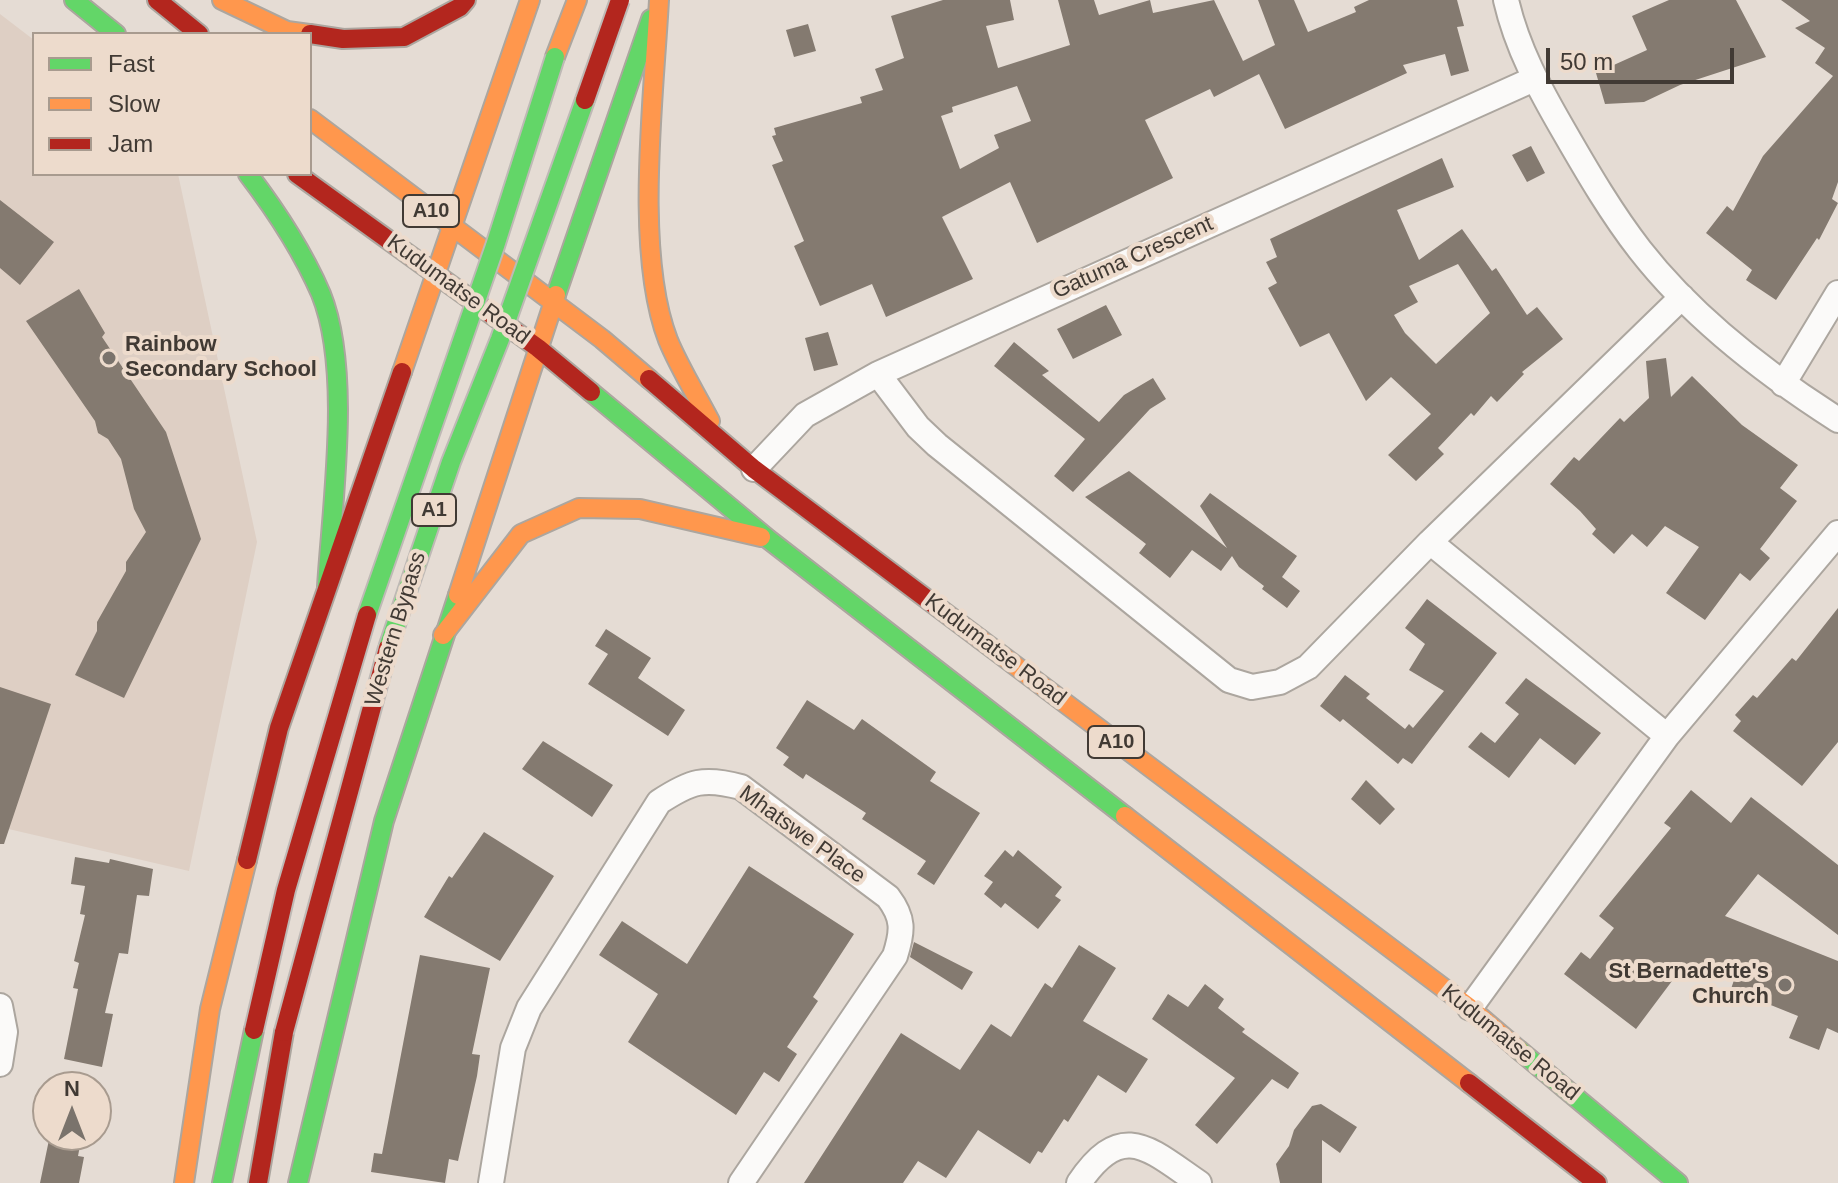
<!DOCTYPE html>
<style>
body{margin:0}
#map{position:relative;width:1838px;height:1183px;overflow:hidden;background:#e5dcd4;font-family:Helvetica,sans-serif}
canvas{display:block}
.legend{position:absolute;left:32px;top:32px;width:280px;height:144px;box-sizing:border-box;background:#eddbcc;border:2px solid #a89b8f;margin:0;padding:10px 14px;list-style:none;font-size:24px;color:#413a34}
.legend li{display:flex;align-items:center;gap:16px;height:40px}
.legend b{width:40px;border:2px solid #a89b8f}
.north{position:absolute;left:32px;top:1071px;width:80px;height:80px;box-sizing:border-box;background:#eddbcc;border:2px solid #a89b8f;border-radius:50%;rotate:0deg;font-size:22px;font-weight:700;line-height:32px;text-align:center;color:#413a34}
.north::after{content:'';display:block;margin:auto;width:28px;height:36px;background:#7a736c;clip-path:polygon(50% 0,100% 100%,50% 72%,0 100%)}
.scale{position:absolute;left:1546px;top:48px;width:188px;height:36px;box-sizing:border-box;border:4px solid #413a34;border-top:0;padding-left:10px;font-size:24px;line-height:28px;white-space:nowrap;color:#413a34;-webkit-text-stroke:6px #eddbcc;paint-order:stroke}
</style>
<div id="map">
<canvas width="1838" height="1183"></canvas>
<ul class="legend">
<li><b style="height:10px;background:#63d668"></b>Fast</li>
<li><b style="height:10px;background:#ff974d"></b>Slow</li>
<li><b style="height:10px;background:#b3261e"></b>Jam</li>
</ul>
<div class="north">N</div>
<div class="scale">50 m</div>
</div>
<script>
const c = document.querySelector('canvas').getContext('2d');
c.lineJoin = 'round';
function fill(path, color) { c.fillStyle = color; c.fill(path, 'evenodd'); }
function strokePath(path, color, width, dash) { c.strokeStyle = color; c.lineWidth = width; c.lineCap = dash ? 'butt' : 'round'; c.setLineDash(dash || []); c.stroke(path); }
function label(font, color, halo, rows, align = 'center') {
  c.font = font + ' Helvetica,sans-serif'; c.lineWidth = 8; c.setLineDash([]); c.textBaseline = 'middle'; c.strokeStyle = halo; c.fillStyle = color; for (const [text, x, y, turn = 0] of rows) {
    c.save(); c.translate(x, y); c.rotate((+turn || 0) * Math.PI / 180); c.textAlign = isNaN(turn) ? turn : align; if (halo) c.strokeText(text, 0, 0); c.fillText(text, 0, 0); c.restore();
  }
}
fill(new Path2D(`
 M 0,14 L 34,40 L 34,174 L 178,174 L 257,542 L 189,871 L 0,827 Z`), '#decfc4');
fill(new Path2D(`
 M 943,0 L 1010,0 L 1014,20 L 986,26 L 998,68 L 1070,45 L 1058,0 L 1094,0 L 1099,15 L 1150,0 L 1153,13 L 1214,0 L 1243,61 L 1275,45 L 1258,0 L 1294,0 L 1308,32 L 1356,12 L 1354,7 L 1369,0 L 1457,0 L 1464,26 L 1457,27 L 1469,71 L 1451,76 L 1445,54 L 1403,65 L 1407,73 L 1285,129 L 1259,74 L 1214,97 L 1210,89 L 1145,120 L 1173,178 L 1037,243 L 1010,182 L 942,217 L 973,279 L 886,317 L 872,284 L 820,306 L 794,246 L 804,241 L 772,165 L 783,161 L 772,136 L 776,135 L 774,128 L 862,103 L 860,97 L 883,90 L 875,69 L 904,58 L 891,16 ZM 1017,86 L 1031,121 L 994,135 L 999,148 L 960,169 L 941,116 L 953,112 L 952,107 Z
 M 1669,0 L 1736,0 L 1766,57 L 1680,85 L 1644,102 L 1605,104 L 1596,73 L 1647,50 L 1632,16 Z
 M 1781,0 L 1838,0 L 1838,182 L 1832,199 L 1838,203 L 1819,240 L 1817,238 L 1776,300 L 1746,280 L 1752,270 L 1706,233 L 1727,206 L 1733,211 L 1763,156 L 1833,76 L 1815,63 L 1825,48 L 1795,28 L 1810,21 Z
 M 808,24 L 816,51 L 794,57 L 786,30 Z
 M 1531,146 L 1545,173 L 1527,182 L 1512,155 Z
 M 1442,158 L 1454,187 L 1397,210 L 1419,260 L 1462,229 L 1492,271 L 1496,268 L 1527,315 L 1537,307 L 1563,339 L 1522,372 L 1524,374 L 1497,402 L 1491,396 L 1474,416 L 1471,413 L 1438,448 L 1444,454 L 1416,481 L 1388,455 L 1431,414 L 1391,377 L 1366,401 L 1329,333 L 1300,347 L 1268,288 L 1277,283 L 1266,262 L 1277,257 L 1270,239 ZM 1458,264 L 1490,313 L 1436,364 L 1405,333 L 1394,315 L 1418,302 L 1409,286 Z
 M 0,200 L 54,242 L 20,285 L 0,268 Z
 M 79,289 L 105,333 L 102,337 L 166,432 L 201,539 L 124,698 L 75,675 L 97,631 L 97,622 L 126,571 L 126,562 L 146,532 L 134,509 L 121,459 L 108,439 L 98,433 L 95,421 L 26,321 Z
 M 1106,305 L 1122,335 L 1073,359 L 1057,329 Z
 M 828,332 L 838,365 L 814,371 L 805,338 Z
 M 1014,342 L 1049,371 L 1042,375 L 1099,422 L 1124,395 L 1153,378 L 1166,399 L 1150,409 L 1073,492 L 1054,476 L 1085,439 L 994,366 Z
 M 1666,358 L 1671,397 L 1692,376 L 1742,425 L 1798,465 L 1780,488 L 1797,501 L 1760,549 L 1770,558 L 1750,581 L 1740,573 L 1705,620 L 1666,593 L 1699,547 L 1665,526 L 1647,547 L 1632,534 L 1614,554 L 1592,534 L 1596,529 L 1580,511 L 1550,484 L 1574,457 L 1579,461 L 1620,418 L 1624,422 L 1649,398 L 1646,361 Z
 M 1129,471 L 1227,548 L 1200,506 L 1210,493 L 1297,556 L 1282,577 L 1300,591 L 1287,608 L 1262,589 L 1264,586 L 1239,567 L 1232,556 L 1221,571 L 1192,550 L 1170,578 L 1139,553 L 1146,544 L 1085,497 Z
 M 1427,599 L 1497,653 L 1412,764 L 1403,758 L 1398,764 L 1343,719 L 1340,722 L 1320,706 L 1345,675 L 1370,694 L 1366,698 L 1405,729 L 1409,724 L 1413,728 L 1444,691 L 1409,670 L 1425,644 L 1405,628 Z
 M 1838,608 L 1838,742 L 1802,786 L 1733,731 L 1741,721 L 1735,715 L 1753,695 L 1757,698 L 1792,658 L 1796,661 Z
 M 606,629 L 651,658 L 638,678 L 685,710 L 668,736 L 588,684 L 608,654 L 595,646 Z
 M 1526,678 L 1601,733 L 1575,765 L 1540,738 L 1509,778 L 1468,747 L 1481,732 L 1495,743 L 1519,714 L 1505,703 Z
 M 0,687 L 51,704 L 4,844 L 0,844 Z
 M 807,700 L 854,730 L 862,719 L 936,772 L 930,781 L 980,813 L 934,885 L 917,874 L 926,861 L 862,819 L 866,813 L 806,774 L 803,779 L 783,765 L 789,757 L 776,748 Z
 M 543,741 L 613,785 L 592,817 L 522,769 Z
 M 1366,780 L 1395,809 L 1380,825 L 1351,799 Z
 M 1691,790 L 1731,823 L 1751,797 L 1838,865 L 1838,935 L 1758,874 L 1725,916 L 1838,961 L 1838,1033 L 1827,1028 L 1819,1050 L 1789,1038 L 1798,1016 L 1731,989 L 1734,980 L 1691,963 L 1688,968 L 1684,965 L 1636,1029 L 1564,974 L 1581,952 L 1590,959 L 1614,928 L 1599,916 L 1671,828 L 1664,823 Z
 M 484,832 L 554,876 L 500,961 L 424,917 L 449,876 L 452,878 Z
 M 1005,850 L 1013,857 L 1018,850 L 1062,887 L 1055,896 L 1061,900 L 1038,929 L 1005,903 L 1001,908 L 984,894 L 993,882 L 984,876 Z
 M 75,857 L 109,863 L 110,859 L 153,869 L 149,896 L 137,895 L 128,954 L 119,953 L 105,1013 L 113,1014 L 102,1067 L 64,1059 L 78,989 L 73,988 L 79,963 L 74,961 L 85,915 L 80,914 L 85,886 L 71,884 Z
 M 749,866 L 854,934 L 813,997 L 818,1001 L 787,1047 L 797,1054 L 779,1082 L 764,1072 L 736,1115 L 628,1042 L 658,994 L 599,955 L 622,921 L 687,964 Z
 M 914,942 L 973,972 L 962,990 L 910,957 Z
 M 1079,945 L 1116,968 L 1083,1021 L 1148,1059 L 1126,1093 L 1098,1075 L 1068,1122 L 1064,1119 L 1042,1153 L 1038,1151 L 1030,1164 L 978,1130 L 946,1178 L 918,1161 L 903,1183 L 804,1183 L 901,1033 L 960,1070 L 991,1024 L 1011,1037 L 1045,983 L 1052,988 Z
 M 420,955 L 490,968 L 472,1054 L 480,1055 L 477,1076 L 458,1161 L 449,1159 L 445,1183 L 371,1172 L 374,1153 L 382,1154 Z
 M 1205,984 L 1224,999 L 1218,1008 L 1245,1029 L 1242,1032 L 1299,1073 L 1288,1089 L 1272,1079 L 1217,1144 L 1195,1125 L 1235,1078 L 1152,1019 L 1168,994 L 1188,1007 Z
 M 1321,1104 L 1357,1127 L 1340,1153 L 1322,1140 L 1322,1183 L 1280,1183 L 1276,1164 L 1289,1146 L 1294,1130 L 1312,1106 Z
 M 50,1135 L 82,1135 L 78,1156 L 84,1157 L 79,1183 L 40,1183 Z`), '#847a70');
const street = new Path2D(`
 M 1506,0 C 1517,48 1540,90 1565,133 C 1588,173 1612,214 1640,250 C 1693,318 1766,374 1838,420
 M 878,374 L 918,427 L 937,445 L 1229,680 L 1252,687 L 1280,682 L 1308,667 L 1430,542 L 1682,297
 M 1783,384 L 1838,293
 M 754,469 L 805,415 L 878,374 L 1534,79
 M 1430,542 L 1667,736
 M 0,1006 L 5,1032 L 0,1064
 M 1470,1008 L 1667,736 L 1838,533
 M 491,1183 L 513,1048 L 529,1008 L 659,802 C 691,781 704,777 741,787 L 888,897 C 904,918 903,931 895,956 L 741,1183
 M 1079,1183 C 1122,1119 1149,1149 1199,1183`);
const fast = new Path2D(`
 M 74,0 L 116,34
 M 248,174 C 277,212 302,250 321,294 C 352,371 332,504 327,587
 M 556,295 L 651,19
 M 591,392 L 768,539 L 1125,816
 M 1519,1050 L 1678,1183
 M 222,1183 L 254,1030
 M 298,1183 L 384,821 L 458,595`);
const slow = new Path2D(`
 M 222,0 L 287,31 L 309,34
 M 659,0 C 654,95 634,252 668,340 C 679,367 696,394 710,421
 M 555,57 L 577,0
 M 310,119 L 602,339 L 649,379
 M 402,372 L 530,0
 M 458,595 L 556,295
 M 443,635 L 521,534 L 579,508 L 640,509 L 761,537
 M 980,639 L 1470,1008 L 1519,1050
 M 1125,816 L 1469,1083
 M 184,1183 L 210,1009 L 247,860`);
const jam = new Path2D(`
 M 157,0 L 199,34
 M 310,34 L 343,39 L 404,37 L 460,7 L 466,0
 M 297,174 L 538,348 L 591,392
 M 649,379 L 754,469 L 980,639
 M 247,860 L 279,728 L 402,372
 M 1469,1083 L 1597,1183
 M 258,1183 L 284,1032`);
strokePath(street, '#aca69f', 28);
strokePath(fast, '#aca69f', 22);
strokePath(slow, '#aca69f', 22);
strokePath(jam, '#aca69f', 22);
strokePath(street, '#fbfaf9', 24);
strokePath(fast, '#63d668', 18);
strokePath(slow, '#ff974d', 18);
strokePath(jam, '#b3261e', 18);
const fastBridge = new Path2D(`
 M 367,615 L 495,246 L 555,57
 M 388,648 L 451,462 L 500,339 L 585,100`);
const jamBridge = new Path2D(`
 M 585,100 L 620,0
 M 254,1030 L 286,890 L 367,615
 M 284,1032 L 388,648`);
strokePath(fastBridge, '#beb9b5', 22, []);
strokePath(jamBridge, '#beb9b5', 22, []);
strokePath(fastBridge, '#63d668', 18);
strokePath(jamBridge, '#b3261e', 18);
for (const [x, y, r, color] of [
 [109,358,8,"#7a736c"],
 [1785,985,8,"#7a736c"]
]) { const dot = new Path2D(); dot.arc(x, y, r, 0, 2 * Math.PI); c.fillStyle = color; c.fill(dot); strokePath(dot, '#eddbcc', 3); }
for (const [x, y, w] of [
 [431,211,56],
 [434,510,44],
 [1116,742,56]
]) { const box = new Path2D(); box.roundRect(x - w / 2, y - 16, w, 32, 6); c.fillStyle = '#eddbcc'; c.fill(box); strokePath(box, '#413a34', 2); }
label('bold 20px', '#413a34', null, [
 ["A10",431,211],
 ["A1",434,510],
 ["A10",1116,742]
]);
label('22px', '#413a34', '#eddbcc', [
 ["Gatuma Crescent",1133,258,-24],
 ["Kudumatse Road",458,290,36],
 ["Western Bypass",396,629,-73],
 ["Kudumatse Road",995,650,37],
 ["Mhatswe Place",802,835,36],
 ["Kudumatse Road",1510,1043,39]
]);
label('bold 22px', '#413a34', '#eddbcc', [
 ["Rainbow",125,345],
 ["Secondary School",125,370],
 ["St Bernadette's",1769,972,"right"],
 ["Church",1769,997,"right"]
], 'left');
</script>
